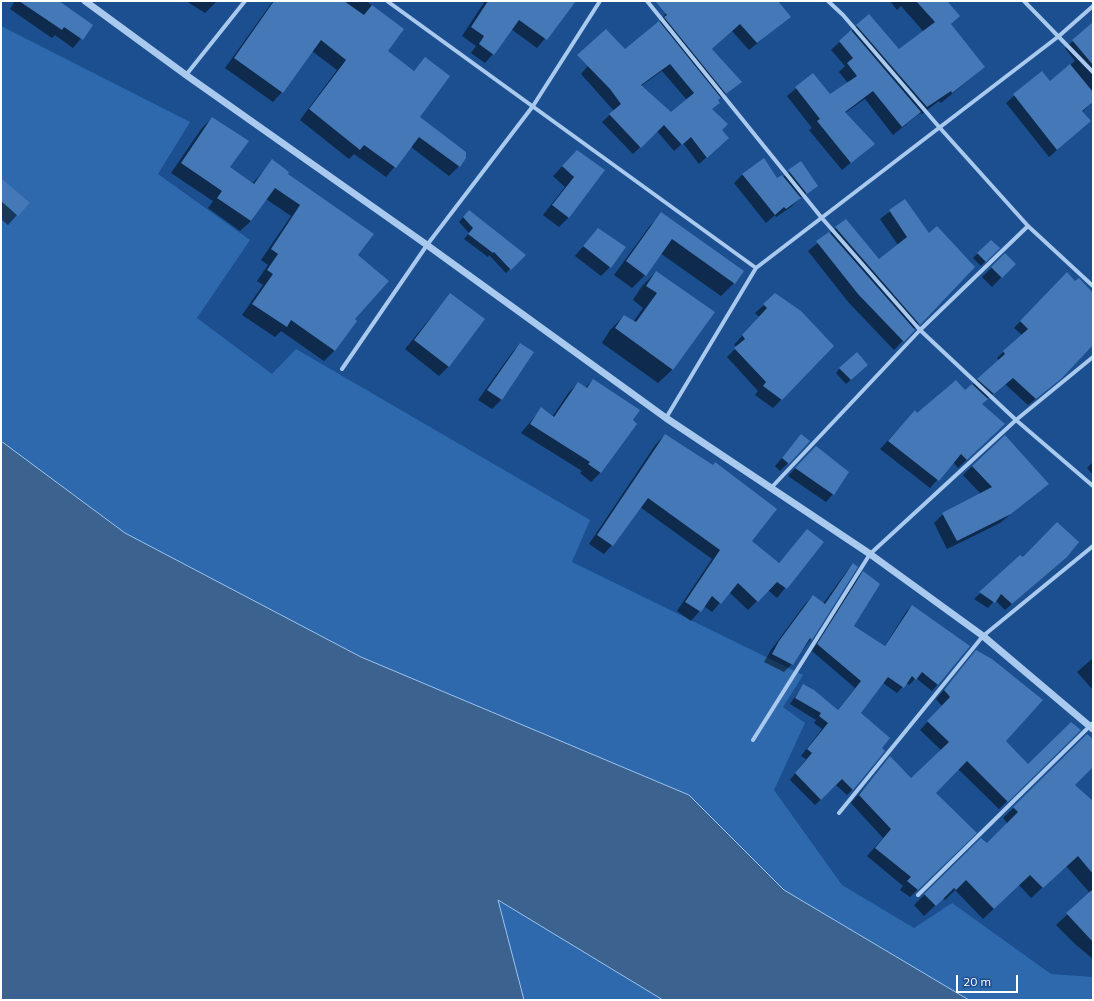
<!DOCTYPE html>
<style>
body{margin:0}
#map{position:relative;width:1094px;height:1001px;overflow:hidden;background:#1b4f8f;font-family:Mulish,sans-serif}
canvas{display:block}
.frame{position:absolute;inset:0;border:2px solid #fff;pointer-events:none}
.scale{position:absolute;left:956px;top:975px;width:62px;height:18px;box-sizing:border-box;border:2px solid #fff;border-top:0;padding-left:5px;font-size:12px;line-height:14px;white-space:nowrap;color:#fff;-webkit-text-stroke:3px #1b4f8f;paint-order:stroke}
</style>
<div id="map">
<canvas width="1094" height="1001"></canvas>
<div class="frame"></div>
<div class="scale">20 m</div>
</div>
<script>
const c = document.querySelector('canvas').getContext('2d');
c.lineJoin = 'round';
function fill(path, color) { c.fillStyle = color; c.fill(path, 'evenodd'); }
function strokePath(path, color, width, dash) { c.strokeStyle = color; c.lineWidth = width; c.lineCap = dash ? 'butt' : 'round'; c.setLineDash(dash || []); c.stroke(path); }
fill(new Path2D(`
 M 1,26 L 190,122 L 158,174 L 250,240 L 197,318 L 272,374 L 296,349 L 590,520 L 572,562 L 803,675 L 783,707 L 805,723 L 774,790 L 842,885 L 914,928 L 952,903 L 1051,974 L 1093,977 L 1093,1000 L 969,1000 L 784,890 L 689,795 L 361,657 L 125,533 L 1,441 Z
 M 498,900 L 663,1000 L 524,1000 Z`), '#2e69ad');
const water = new Path2D(`
 M 1,441 L 125,533 L 361,657 L 689,795 L 784,890 L 969,1000 L 663,1000 L 498,900 L 524,1000 L 1,1000 Z`);
fill(water, '#3c6290');
strokePath(water, '#9cc4f0', 1);
fill(new Path2D(`
 M 15,1 L 56,1 L 92,25 L 73,48 L 55,35 L 52,38 L 10,9 Z
 M 186,1 L 217,1 L 205,13 Z
 M 273,1 L 366,1 L 403,29 L 387,51 L 413,72 L 426,58 L 419,117 L 459,166 L 449,176 L 411,147 L 386,177 L 354,154 L 349,159 L 300,120 L 337,70 L 312,51 L 282,92 L 273,102 L 225,68 Z
 M 485,1 L 576,1 L 537,48 L 511,29 L 493,54 L 485,63 L 471,53 L 476,46 L 462,36 Z
 M 667,1 L 776,1 L 789,17 L 749,50 L 732,31 L 711,50 L 741,82 L 717,101 L 711,110 L 721,130 L 720,145 L 699,164 L 683,143 L 674,151 L 657,131 L 633,154 L 602,122 L 614,111 L 581,74 L 588,66 L 625,50 L 659,23 L 669,9 ZM 662,71 L 687,100 L 671,113 L 641,86 Z
 M 890,1 L 945,1 L 950,24 L 984,67 L 941,103 L 939,101 L 922,114 L 921,113 L 915,117 L 893,135 L 865,99 L 845,113 L 873,144 L 842,170 L 809,130 L 812,128 L 787,96 L 813,74 L 830,95 L 848,83 L 839,72 L 845,66 L 831,50 L 857,26 L 899,50 L 924,32 L 901,6 L 897,10 Z
 M 1088,28 L 1093,34 L 1093,102 L 1082,112 L 1082,128 L 1049,157 L 1006,103 L 1041,72 L 1050,82 L 1075,61 L 1065,48 Z
 M 212,118 L 229,167 L 252,184 L 273,160 L 287,174 L 357,255 L 354,320 L 334,351 L 324,361 L 281,331 L 275,337 L 242,315 L 263,285 L 257,281 L 268,265 L 261,260 L 291,216 L 266,199 L 251,221 L 240,231 L 208,208 L 213,201 L 171,173 L 202,128 Z
 M 577,151 L 603,170 L 568,218 L 559,227 L 543,215 L 565,187 L 553,176 Z
 M 801,163 L 817,186 L 801,197 L 791,207 L 776,217 L 775,215 L 766,223 L 734,183 L 742,175 L 777,180 L 783,177 Z
 M 1,179 L 17,215 L 8,225 L 1,219 Z
 M 905,200 L 929,235 L 973,267 L 894,350 L 849,303 L 808,251 L 846,220 L 879,261 L 898,245 L 880,219 Z
 M 469,211 L 524,255 L 506,273 L 489,255 L 488,257 L 464,239 L 469,233 L 459,222 Z
 M 661,214 L 734,283 L 721,296 L 660,253 L 645,275 L 632,288 L 614,275 L 649,227 Z
 M 598,229 L 610,267 L 601,276 L 575,256 Z
 M 991,241 L 998,248 L 981,266 L 973,258 Z
 M 1005,255 L 1014,264 L 992,287 L 982,277 Z
 M 656,272 L 673,369 L 658,383 L 602,343 L 610,330 L 624,316 L 633,322 L 643,308 L 633,300 L 642,286 Z
 M 1067,273 L 1075,282 L 1093,295 L 1093,344 L 1054,384 L 1028,405 L 1005,384 L 981,404 L 996,432 L 958,468 L 953,462 L 930,488 L 880,449 L 907,420 L 965,391 L 999,360 L 997,358 L 1022,335 L 1014,328 Z
 M 450,294 L 484,319 L 448,367 L 439,376 L 405,349 Z
 M 764,305 L 833,346 L 773,408 L 755,395 L 758,391 L 727,357 L 737,347 L 734,345 L 759,317 L 755,313 Z
 M 520,344 L 533,352 L 501,400 L 492,409 L 478,400 L 511,354 Z
 M 840,368 L 863,369 L 846,384 L 836,373 Z
 M 593,380 L 636,424 L 600,473 L 591,482 L 580,473 L 582,471 L 521,433 L 541,409 L 552,417 L 569,392 L 578,383 L 585,388 Z
 M 665,435 L 750,541 L 778,564 L 807,530 L 822,542 L 777,598 L 768,590 L 748,610 L 729,592 L 712,612 L 704,606 L 691,621 L 677,611 L 712,559 L 640,507 L 612,545 L 604,554 L 589,544 L 656,444 Z
 M 801,436 L 788,463 L 780,471 L 775,466 Z
 M 808,455 L 833,494 L 826,502 L 788,476 Z
 M 1093,462 L 1093,475 L 1087,468 Z
 M 972,466 L 1048,484 L 1000,523 L 947,549 L 934,523 L 943,514 L 981,494 L 963,475 Z
 M 1020,556 L 1023,559 L 1059,563 L 1005,610 L 995,600 L 988,608 L 974,599 Z
 M 853,565 L 856,567 L 811,639 L 792,664 L 784,672 L 764,662 L 771,650 L 805,604 L 813,596 L 823,604 L 846,572 Z
 M 863,572 L 853,626 L 884,647 L 906,612 L 912,606 L 969,646 L 932,691 L 916,678 L 909,685 L 906,683 L 897,693 L 883,683 L 860,714 L 853,789 L 847,795 L 836,785 L 815,805 L 790,780 L 806,759 L 801,756 L 822,729 L 814,723 L 816,720 L 790,704 L 803,685 L 837,711 L 855,688 L 812,651 L 857,578 Z
 M 976,652 L 1005,741 L 1028,765 L 1079,730 L 999,809 L 958,769 L 935,793 L 975,833 L 910,897 L 900,890 L 903,886 L 867,856 L 883,838 L 851,803 L 890,758 L 911,779 L 942,751 L 920,730 L 942,706 L 936,699 Z
 M 1093,658 L 1093,690 L 1077,672 Z
 M 1087,736 L 1093,741 L 1093,766 L 1073,785 L 1093,802 L 1093,959 L 1075,944 L 1056,925 L 1090,893 L 1066,866 L 1031,898 L 1019,885 L 983,919 L 955,890 L 945,900 L 943,898 L 924,916 L 914,905 L 981,839 L 987,844 L 1008,824 L 1003,818 Z`), '#0007');
fill(new Path2D(`
 M 19,1 L 59,1 L 93,25 L 83,40 L 64,27 L 62,30 Z
 M 274,1 L 344,1 L 364,15 L 372,5 L 404,29 L 388,51 L 414,71 L 425,57 L 450,76 L 420,117 L 466,152 L 466,158 L 460,167 L 419,137 L 396,168 L 364,145 L 360,150 L 309,109 L 346,60 L 321,40 L 283,93 L 234,58 Z
 M 488,1 L 576,1 L 547,40 L 519,20 L 494,55 L 479,44 L 484,36 L 471,27 Z
 M 655,1 L 778,1 L 791,17 L 757,43 L 740,24 L 712,49 L 742,82 L 726,94 L 664,17 L 667,15 Z
 M 916,1 L 947,1 L 960,16 L 951,24 L 985,67 L 952,93 L 951,91 L 927,107 L 856,25 L 869,14 L 899,49 L 935,22 Z
 M 659,21 L 721,98 L 718,100 L 720,103 L 712,109 L 728,124 L 722,130 L 729,138 L 707,158 L 691,137 L 682,145 L 664,125 L 641,148 L 609,114 L 621,104 L 610,89 L 577,55 L 606,29 L 625,49 ZM 670,64 L 694,93 L 671,112 L 641,85 Z
 M 1093,22 L 1093,65 L 1072,40 Z
 M 851,30 L 921,112 L 902,127 L 873,91 L 845,112 L 875,144 L 851,163 L 817,121 L 820,119 L 795,87 L 813,73 L 830,94 L 857,76 L 847,63 L 853,58 L 839,41 Z
 M 1070,64 L 1093,92 L 1093,102 L 1082,111 L 1091,121 L 1057,150 L 1013,94 L 1042,71 L 1050,81 Z
 M 212,117 L 249,141 L 230,167 L 254,184 L 272,159 L 289,172 L 288,174 L 374,234 L 358,255 L 389,281 L 355,319 L 357,321 L 335,351 L 291,320 L 287,327 L 252,304 L 273,274 L 267,270 L 278,254 L 271,249 L 300,205 L 275,188 L 251,221 L 217,198 L 222,191 L 181,163 Z
 M 577,150 L 605,170 L 569,218 L 552,205 L 574,177 L 562,166 Z
 M 764,158 L 777,178 L 782,175 L 801,198 L 786,209 L 784,207 L 775,215 L 742,174 Z
 M 801,161 L 818,186 L 807,194 L 788,170 Z
 M 1,178 L 30,203 L 18,216 L 1,201 Z
 M 905,199 L 929,233 L 937,226 L 975,267 L 920,325 L 835,227 L 846,219 L 879,259 L 907,237 L 889,210 Z
 M 469,210 L 526,255 L 511,270 L 494,252 L 493,253 L 468,234 L 473,228 L 463,217 Z
 M 661,212 L 744,271 L 735,284 L 672,239 L 646,276 L 626,261 Z
 M 598,228 L 626,247 L 611,268 L 583,246 Z
 M 829,232 L 915,330 L 904,342 L 858,294 L 816,241 Z
 M 991,240 L 1000,248 L 986,262 L 977,253 Z
 M 1005,253 L 1016,264 L 1002,278 L 991,267 Z
 M 656,271 L 715,312 L 673,370 L 615,328 L 624,315 L 636,322 L 657,293 L 646,286 Z
 M 1067,272 L 1075,281 L 1079,278 L 1093,293 L 1093,345 L 1062,378 L 1036,399 L 1013,378 L 994,394 L 977,379 L 1005,354 L 1003,351 L 1028,329 L 1020,321 Z
 M 450,293 L 485,319 L 449,367 L 414,340 Z
 M 775,293 L 801,311 L 834,346 L 782,400 L 763,386 L 766,382 L 734,348 L 745,339 L 742,335 L 767,308 L 763,304 Z
 M 520,343 L 534,352 L 502,400 L 487,390 Z
 M 857,352 L 868,365 L 851,380 L 839,368 Z
 M 593,379 L 640,410 L 633,420 L 637,424 L 601,473 L 588,464 L 590,462 L 530,424 L 541,407 L 554,417 L 578,382 L 587,388 Z
 M 956,380 L 965,390 L 972,384 L 988,399 L 982,404 L 1005,424 L 967,460 L 961,454 L 939,481 L 888,441 L 915,410 L 917,413 Z
 M 665,434 L 713,465 L 715,462 L 777,509 L 752,541 L 779,563 L 807,529 L 824,542 L 787,589 L 777,582 L 758,602 L 738,583 L 721,604 L 712,596 L 701,612 L 685,602 L 720,550 L 648,498 L 613,546 L 597,535 Z
 M 801,434 L 810,441 L 789,464 L 782,458 Z
 M 1005,435 L 1049,484 L 1011,514 L 957,541 L 942,513 L 992,487 L 972,466 Z
 M 816,446 L 849,472 L 834,495 L 795,468 Z
 M 1057,522 L 1079,542 L 1067,557 L 1012,604 L 1001,594 L 995,603 L 979,592 L 1020,555 L 1023,557 Z
 M 853,563 L 858,567 L 812,640 L 810,638 L 793,665 L 772,654 L 779,641 L 813,595 L 825,604 Z
 M 863,571 L 880,584 L 854,626 L 885,646 L 912,605 L 970,646 L 938,685 L 922,672 L 916,680 L 912,676 L 904,688 L 888,677 L 861,713 L 890,738 L 882,748 L 885,751 L 853,790 L 842,779 L 821,800 L 795,773 L 812,753 L 807,749 L 828,723 L 819,716 L 821,713 L 795,698 L 803,684 L 814,690 L 838,710 L 861,681 L 817,644 Z
 M 976,650 L 992,659 L 1043,700 L 1006,741 L 1028,764 L 1071,722 L 1081,730 L 1008,802 L 967,761 L 936,793 L 977,833 L 918,890 L 907,881 L 911,877 L 875,848 L 891,829 L 859,795 L 890,756 L 911,778 L 949,742 L 927,721 L 950,697 L 944,690 Z
 M 1087,734 L 1093,739 L 1093,767 L 1075,785 L 1093,801 L 1093,874 L 1078,856 L 1043,888 L 1030,875 L 994,909 L 966,880 L 956,890 L 954,888 L 936,906 L 924,894 L 981,838 L 987,843 L 1018,812 L 1013,807 Z
 M 1093,889 L 1093,942 L 1066,913 Z`), '#4478b7');
strokePath(new Path2D(`
 M 387,1 L 756,268
 M 647,1 L 821,217 L 920,330 L 1016,420 L 1093,486
 M 828,1 L 843,15 L 940,128 L 1028,226 L 1093,286
 M 1024,1 L 1093,72
 M 186,75 L 245,1
 M 342,369 L 427,245 L 533,106 L 600,1
 M 666,418 L 756,268 L 1059,36 L 1093,6
 M 771,488 L 920,330 L 1028,226
 M 753,740 L 870,554 L 1016,420 L 1093,357
 M 839,813 L 983,636 L 1093,546
 M 918,895 L 1093,723`), '#a9c9ee', 4);
strokePath(new Path2D(`
 M 85,1 L 186,75 L 427,245 L 666,418 L 870,554 L 983,636 L 1093,729`), '#a9c9ee', 7);
</script>
